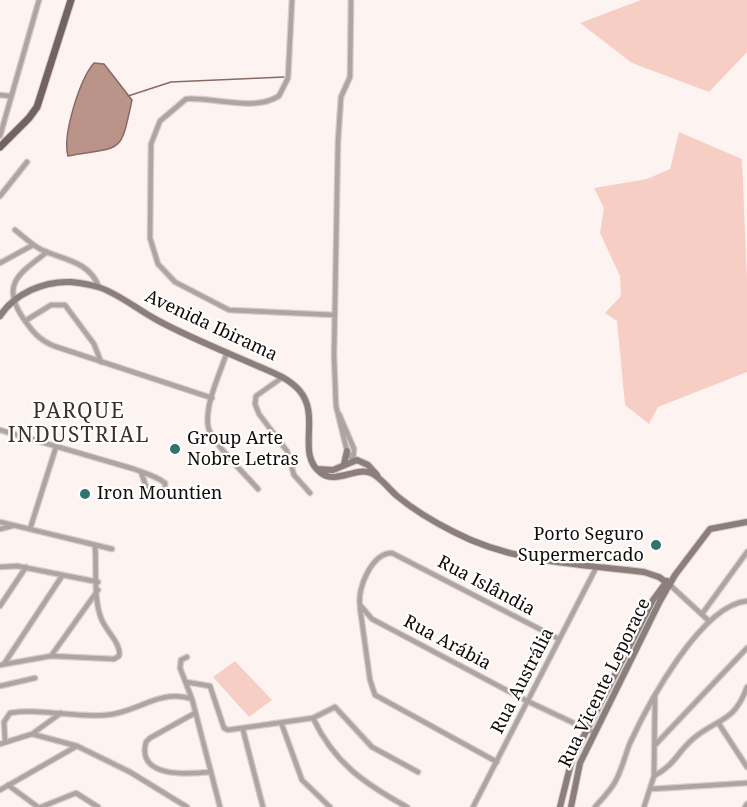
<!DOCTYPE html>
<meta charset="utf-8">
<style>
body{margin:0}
canvas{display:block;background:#fdf4f2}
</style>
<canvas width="747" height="807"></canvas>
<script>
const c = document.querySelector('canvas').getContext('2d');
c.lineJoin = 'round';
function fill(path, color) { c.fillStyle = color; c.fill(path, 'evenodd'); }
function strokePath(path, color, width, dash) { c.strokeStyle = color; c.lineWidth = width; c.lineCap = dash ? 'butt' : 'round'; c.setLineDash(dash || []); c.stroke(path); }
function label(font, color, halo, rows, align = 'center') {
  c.font = font + ' "Noto Serif",serif'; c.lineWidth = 4.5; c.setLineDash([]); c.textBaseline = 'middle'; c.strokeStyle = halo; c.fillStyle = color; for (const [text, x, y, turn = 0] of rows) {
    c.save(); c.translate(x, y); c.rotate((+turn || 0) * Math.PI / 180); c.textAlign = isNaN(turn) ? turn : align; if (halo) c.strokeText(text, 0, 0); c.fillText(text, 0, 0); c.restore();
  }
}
fill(new Path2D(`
 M 641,0 L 747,0 L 747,52 L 709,92 L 632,63 L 580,23 Z
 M 679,132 L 742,159 L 747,281 L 747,372 L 658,407 L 649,424 L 625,405 L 617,321 L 605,313 L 621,296 L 620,276 L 600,233 L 604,208 L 594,188 L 647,179 L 670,169 Z
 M 235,661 L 272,700 L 249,717 L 213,677 Z`), '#f7cec4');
const water = new Path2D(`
 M 94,63 L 104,64 L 132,100 C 120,156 123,146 68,156 C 62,135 80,79 94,63 Z`);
fill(water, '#ba9389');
strokePath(water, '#886a63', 1.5);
strokePath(new Path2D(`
 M 128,96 L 171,82 L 284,77`), '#886a63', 1.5);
const minor = new Path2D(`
 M 292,0 L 288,78 L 279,96 C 254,112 214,97 186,99 L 160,121 L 151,144 L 150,238 L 158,264 L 175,282 L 229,310 L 335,315
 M 351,0 L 350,77 L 341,97 L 338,141 L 334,355 L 336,406 L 347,451 L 353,461
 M 0,95 L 10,96
 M 0,136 L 39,0
 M 0,196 L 27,162
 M 15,230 C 24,237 32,245 42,250 C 64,260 89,261 99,287
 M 47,252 C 20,273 0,284 23,318 C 32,331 39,340 54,346 L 212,398
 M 0,263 L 33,245
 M 25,321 L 51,305 L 65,305 L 94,344 L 101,362
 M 227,352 C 220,374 205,403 208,426 C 210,441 247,476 258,489
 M 283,377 L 256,396 L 255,404 L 259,414 L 287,451 L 294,475 L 310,493
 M 339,414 L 354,449 L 353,461
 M 0,430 L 134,469 C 144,473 156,476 165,483 L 165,490 L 160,496 L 148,492 L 141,472
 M 0,522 L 112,549
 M 0,529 L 12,526
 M 30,529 L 56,447
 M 0,567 L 17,566 L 98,582
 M 670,585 L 709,621
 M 0,606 L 26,567
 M 360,608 L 370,680 L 375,695 L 497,762
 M 702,614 L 747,552
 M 559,639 L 392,553 C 372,553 357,588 360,605 L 372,619 L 527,701 L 595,733
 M 51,656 L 98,590
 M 187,657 L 181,660 L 180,668 L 192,699 L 220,807
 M 4,664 L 62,576
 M 0,665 L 51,656 L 114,659 L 119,656 C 122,644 105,630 101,618 C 93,597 97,568 95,546
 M 186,682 L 210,686 L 224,728 L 228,730 L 313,718 L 335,707 L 372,747 L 418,772
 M 0,686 L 35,678
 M 195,713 L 150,738 L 146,742 C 136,779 190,774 210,772
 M 313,718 C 334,763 365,784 407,807
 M 719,724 L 747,767
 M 282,725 L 302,780 L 330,807
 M 243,730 L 263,807
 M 32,734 L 61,713
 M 5,741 L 4,722 L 10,713 C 42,708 74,718 107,715 C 136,713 161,688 192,699
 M 0,744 L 32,734 L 77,746 L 130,772 L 187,807
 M 656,744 L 747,648
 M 654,776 L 655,695
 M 8,785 L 38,807
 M 651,789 L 747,783
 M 0,790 L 77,746
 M 41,807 L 76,793 L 98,807
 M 473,807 L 596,568
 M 595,807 C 602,799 610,791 615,782 C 622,770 625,755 630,743 C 648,704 701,605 747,601
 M 644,807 L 654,776 C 676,764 677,752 694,738 C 718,718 734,723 747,687
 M 745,807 L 747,804`);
const secondary = new Path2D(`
 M 0,316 C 15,293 44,281 71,282 C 80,283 89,284 98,287 C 118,293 138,310 157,320 C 190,338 226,352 260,367 C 274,373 288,378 299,390 C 322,416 295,454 321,473 C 337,485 357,465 373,474 C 383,480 389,489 397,496 C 414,510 434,522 454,532 C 513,563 579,564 644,572 L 659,577 L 670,585
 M 344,464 L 347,451
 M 317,469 L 333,470 L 357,460 L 368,465 L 377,475
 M 560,807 L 572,759 L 653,600 L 667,581
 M 571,807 L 580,763 L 660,601 L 675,575 L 710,529 L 747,522`);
const primary = new Path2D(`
 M 0,147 L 29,118 L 37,107 L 71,0`);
strokePath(minor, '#d7cfcd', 7);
strokePath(secondary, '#d7cfcd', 8);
strokePath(primary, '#d7cfcd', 9);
strokePath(minor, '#aea5a3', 4.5);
strokePath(secondary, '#8b7e7b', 6);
strokePath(primary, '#72635f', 7);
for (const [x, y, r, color] of [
 [175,449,6,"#2d756d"],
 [85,494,6,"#2d756d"],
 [656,545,6,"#2d756d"]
]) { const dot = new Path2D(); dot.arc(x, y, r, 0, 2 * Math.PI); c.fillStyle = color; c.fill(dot); strokePath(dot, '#fff', 2); }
label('18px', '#120b0a', '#fff', [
 ["Avenida Ibirama",211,326,25],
 ["Rua Islândia",486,586,28],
 ["Rua Arábia",447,643,28],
 ["Rua Austrália",523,681,-63],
 ["Rua Vicente Leporace",605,683,-64]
]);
label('18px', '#120b0a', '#fff', [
 ["Group Arte",187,439],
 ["Nobre Letras",187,460],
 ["Iron Mountien",97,494],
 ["Porto Seguro",644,535,"right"],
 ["Supermercado",644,556,"right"]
], 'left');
c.letterSpacing = '1.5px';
label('21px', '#40302c', '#fff', [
 ["PARQUE",79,412],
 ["INDUSTRIAL",79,436]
]);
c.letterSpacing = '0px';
</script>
